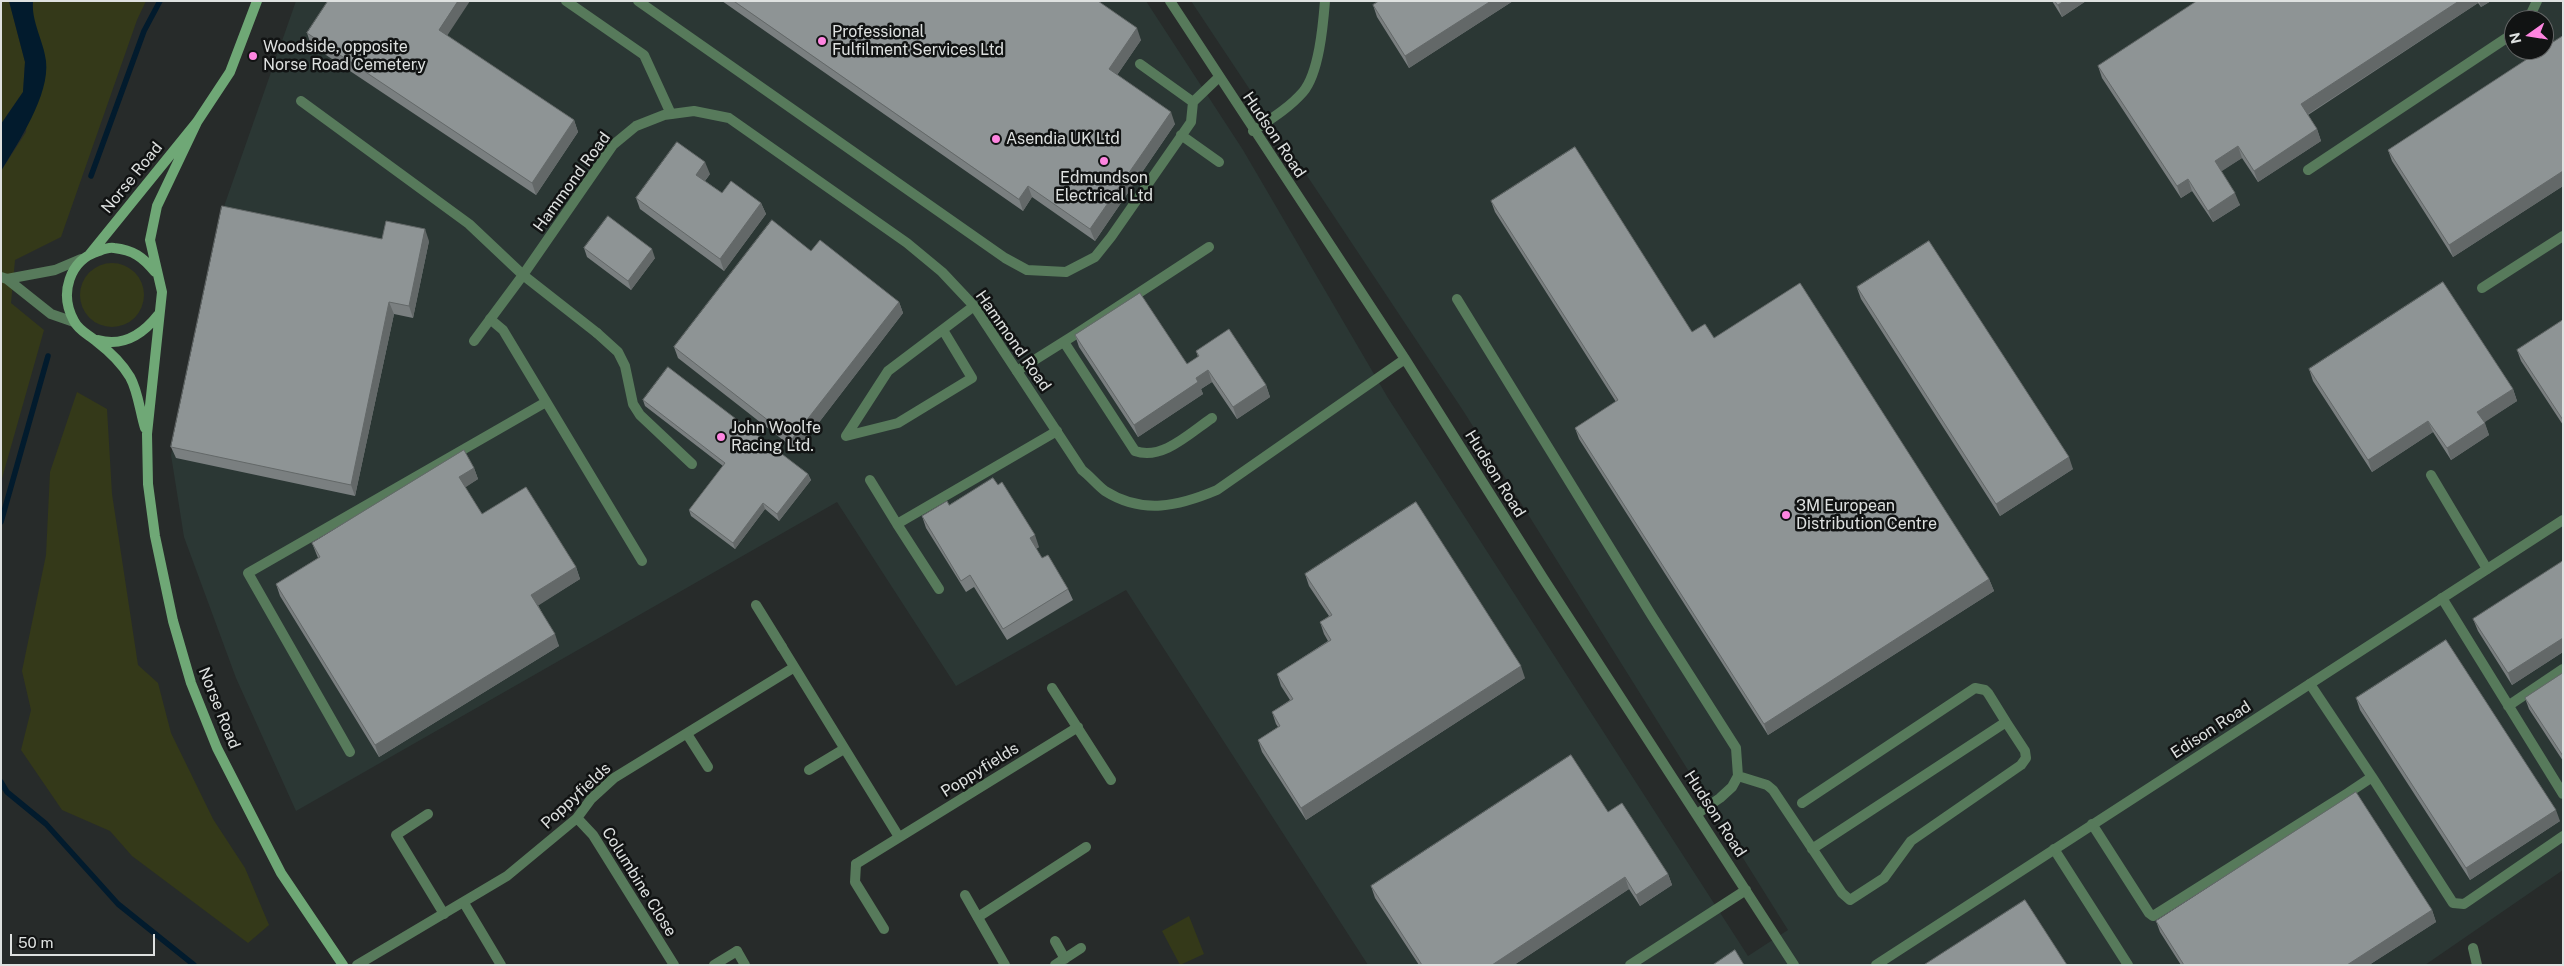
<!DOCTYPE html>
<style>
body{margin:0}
#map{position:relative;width:2564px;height:966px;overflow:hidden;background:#272b2a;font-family:"Public Sans",sans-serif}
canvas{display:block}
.frame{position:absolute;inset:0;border:2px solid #dee1e0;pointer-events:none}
.north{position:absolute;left:2504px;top:10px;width:50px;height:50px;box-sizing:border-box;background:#111313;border:1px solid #636565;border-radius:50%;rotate:257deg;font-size:14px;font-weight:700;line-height:20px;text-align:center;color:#dee1e0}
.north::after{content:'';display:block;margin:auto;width:18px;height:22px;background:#fe85e0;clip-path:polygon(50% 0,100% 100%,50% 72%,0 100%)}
.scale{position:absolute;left:10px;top:934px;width:145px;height:22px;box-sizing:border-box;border:2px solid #dee1e0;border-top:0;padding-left:6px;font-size:15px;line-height:18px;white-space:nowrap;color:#dee1e0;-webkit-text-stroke:4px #111313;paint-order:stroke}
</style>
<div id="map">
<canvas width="2564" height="966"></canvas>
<div class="frame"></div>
<div class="north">N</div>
<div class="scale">50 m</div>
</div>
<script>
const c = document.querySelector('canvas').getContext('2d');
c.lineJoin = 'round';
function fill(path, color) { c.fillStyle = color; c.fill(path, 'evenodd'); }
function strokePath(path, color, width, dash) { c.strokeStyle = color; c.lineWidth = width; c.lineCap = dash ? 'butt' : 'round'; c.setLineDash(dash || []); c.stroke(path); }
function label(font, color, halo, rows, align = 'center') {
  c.font = font + ' "Public Sans",sans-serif'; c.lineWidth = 5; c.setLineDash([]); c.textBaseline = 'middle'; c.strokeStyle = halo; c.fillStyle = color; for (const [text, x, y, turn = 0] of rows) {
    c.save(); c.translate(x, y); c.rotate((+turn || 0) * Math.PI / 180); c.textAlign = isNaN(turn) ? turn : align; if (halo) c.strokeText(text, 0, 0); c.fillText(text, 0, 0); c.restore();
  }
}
fill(new Path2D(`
 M 296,1 L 1146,1 L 1243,150 L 1388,398 L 1748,956 L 1788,930 L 1464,412 L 1191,1 L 2563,1 L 2563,870 L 2425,965 L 1368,965 L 1126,590 L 956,686 L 837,502 L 296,811 L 236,678 L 184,537 L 171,455 L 221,215 ZM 2514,20 L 2544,20 L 2544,50 L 2514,50 Z`), '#2b3734');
fill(new Path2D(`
 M 1,1 L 9,1 L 25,62 L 23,92 L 1,124 Z
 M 33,1 L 146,1 L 137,20 L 61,237 L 15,260 L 11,303 L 44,330 L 1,482 L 1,171 L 26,132 Z
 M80 295a32 32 0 1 1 64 0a32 32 0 1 1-64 0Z
 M 77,392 L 107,409 L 112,494 L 138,665 L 158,683 L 171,733 L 213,819 L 245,868 L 269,925 L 248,943 L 132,856 L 110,831 L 62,810 L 21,750 L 31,710 L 22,671 L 46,555 L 50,472 Z
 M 1189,916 L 1204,954 L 1180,965 L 1162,931 Z`), '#343919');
fill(new Path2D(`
 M 9,1 L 33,1 C 31,21 44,42 46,61 C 50,95 18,143 1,171 L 1,124 L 23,92 L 25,62 Z`), '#021b2d');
strokePath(new Path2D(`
 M 91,176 L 144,31 L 160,1
 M 1,522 L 48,356
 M 1,782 L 7,792 L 46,824 L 118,904 L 194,965`), '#021b2d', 5.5);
strokePath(new Path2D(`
 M 566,1 L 644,55 L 671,114
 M 638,1 L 1005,258 L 1027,270 L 1066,272 L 1095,257 L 1111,237 L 1191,122 L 1193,102 L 1218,78
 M 2528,20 L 2537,1
 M 1140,64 L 1193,102
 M 301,101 L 469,224 L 523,275
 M 1181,135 L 1219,162
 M 2308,170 L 2514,33
 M 1457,299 L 1652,616 L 1736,748 L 1738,776 L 1732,787 L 1720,798 L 1697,814
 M 490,319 L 503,330 L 642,561
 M 943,330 L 972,378 L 898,423 L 846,436 L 888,371 L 974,306
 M 597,333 L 618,352 L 625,366 L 633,404 L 640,415 L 692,464
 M 1064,342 L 1135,451 C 1162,461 1190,433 1212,418
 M 1017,371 L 1076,334 L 1209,247
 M 2431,475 L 2487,569
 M 870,480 L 897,524 L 1057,431
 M 897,524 L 939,589
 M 2442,598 L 2563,794
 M 756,605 L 782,647
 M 2508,706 L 2563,669
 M 687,734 L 708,767
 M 350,752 L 248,573 L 546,402
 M 809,770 L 844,749
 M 1738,776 L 1767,785 L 1773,790 L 1842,893 L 1850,900 L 1884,878 L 1911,841 L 2021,765 L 2026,758 L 2025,751 L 2006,722 L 1812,849
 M 2372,777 L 2453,903 L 2464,904 L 2563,836
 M 1802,803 L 1975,688 L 1985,690 L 1988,693 L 2006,722
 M 428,814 L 396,835 L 444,914
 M 2092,824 L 2149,913 L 2153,916 L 2348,793 L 2372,777 L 2310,684
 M 2054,849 L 2128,965
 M 856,864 L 855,882 L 884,929
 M 978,917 L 1086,847
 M 2473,948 L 2477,965
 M 737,951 L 745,965`), '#577a5b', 10);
strokePath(new Path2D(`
 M 1170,1 L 1405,359 L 1543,578 L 1794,965
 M 1253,131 C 1271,119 1289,108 1303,92 C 1319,73 1323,26 1325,1
 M 1,277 L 7,279 L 51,314 L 74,322
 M 7,279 L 55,270 L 81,259
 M 2482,288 L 2563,236
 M 597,333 L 523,275 L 613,145 L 636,126 L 664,115 L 694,111 L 729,118 L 907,243 L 942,272 L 974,306 L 1082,470 C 1090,476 1097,485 1105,491 C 1143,515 1179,506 1217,490 L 1405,359
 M 474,341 L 523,275
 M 782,647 L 899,837
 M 1052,688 L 1111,780
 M 577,818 L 593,835 L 674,965
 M 856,864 L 1078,727
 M 965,895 L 1005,965
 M 464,903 L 501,965
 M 1055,941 L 1065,959
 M 357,965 L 507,876 L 577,818 L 591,799 L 614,778 L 793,668
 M 714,965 L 737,951
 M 1055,965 L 1081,948
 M 1630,965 L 1746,890
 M 1876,965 L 2563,520`), '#577a5b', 10);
strokePath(new Path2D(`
 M 197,122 L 157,206 L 150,240 L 162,292 L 147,434 L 148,484 L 155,536 L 173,621 L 191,683 L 217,748 L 281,873 L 343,965
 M 90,254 L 197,122 L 230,72 L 257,1
 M 98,340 C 123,347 143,334 158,315
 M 145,428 C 140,412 138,391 130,377 C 121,362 109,351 96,341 C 88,334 79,331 74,321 C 59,294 69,260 99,251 C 104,249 109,247 114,248 C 133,250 143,257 155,272`), '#6fa876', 10);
fill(new Path2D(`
 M 722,1 L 1098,1 L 1141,40 L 1117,75 L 1175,124 L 1095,241 L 1032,197 L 1023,211 Z
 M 1513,1 L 1409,68 L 1377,17 L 1373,5 Z
 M 2052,1 L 2086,1 L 2062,17 Z
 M 2197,1 L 2491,1 L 2481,7 L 2478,3 L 2308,115 L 2317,129 L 2321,141 L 2258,182 L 2242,158 L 2221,171 L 2240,205 L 2213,222 L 2192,191 L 2181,198 L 2102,78 L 2098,66 Z
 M 307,33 L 447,36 L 574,120 L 578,132 L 536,195 L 311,45 Z
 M 2563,36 L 2563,186 L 2453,257 L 2392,161 L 2388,150 Z
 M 710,174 L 705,181 L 722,193 L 761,203 L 766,214 L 724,271 L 640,209 L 636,198 Z
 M 1491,201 L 1692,332 L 1714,338 L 1989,579 L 1994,591 L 1768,735 L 1579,439 L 1575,428 L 1616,402 L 1495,212 Z
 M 429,241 L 413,318 L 394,314 L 355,496 L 176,458 L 171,447 Z
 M 584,248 L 655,258 L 631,290 L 587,257 Z
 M 1857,288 L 2073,469 L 2000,516 L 1861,299 Z
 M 899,302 L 903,313 L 797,451 L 678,358 L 674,347 Z
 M 2563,320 L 2563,425 L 2521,361 L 2517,350 Z
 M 1075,335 L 1187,364 L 1198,357 L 1196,351 L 1266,385 L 1270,397 L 1237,419 L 1212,382 L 1201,389 L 1203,394 L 1138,437 L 1079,347 Z
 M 2309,369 L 2513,389 L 2517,401 L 2484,422 L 2489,435 L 2451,460 L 2433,432 L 2372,472 L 2313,381 Z
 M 643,400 L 808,474 L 811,480 L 779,521 L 765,509 L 735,549 L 691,516 L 689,510 L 723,466 L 645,406 Z
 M 474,468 L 478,479 L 465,487 L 482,514 L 576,567 L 580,579 L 538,605 L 559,646 L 379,757 L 280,596 L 276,584 L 318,558 L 312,543 Z
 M 949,505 L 1039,547 L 1036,549 L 1042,558 L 1068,589 L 1073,600 L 1007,640 L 974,587 L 966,592 L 926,528 L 922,516 Z
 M 2563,561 L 2563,652 L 2512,685 L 2478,631 L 2473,619 Z
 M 1305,574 L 1525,678 L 1306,820 L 1262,752 L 1258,740 L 1278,727 L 1276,724 L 1272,712 L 1290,700 L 1281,686 L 1277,674 L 1328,641 L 1324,634 L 1320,622 L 1329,616 L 1309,586 Z
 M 2563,673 L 2563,761 L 2529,709 L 2525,698 Z
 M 2356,698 L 2560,821 L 2470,880 L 2360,710 Z
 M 1608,812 L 1668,874 L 1672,885 L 1640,906 L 1629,889 L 1514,965 L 1419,965 L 1375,898 L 1371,886 Z
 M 2432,910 L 2436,922 L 2369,965 L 2181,965 L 2160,932 L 2156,921 Z`), '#7a7f80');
fill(new Path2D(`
 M 458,1 L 470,1 L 443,42 L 439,30 Z
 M 1491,1 L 1513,1 L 1409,68 L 1405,56 Z
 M 2064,1 L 2086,1 L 2062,17 L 2058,5 Z
 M 2459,1 L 2478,1 L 2478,3 L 2305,116 L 2301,104 Z
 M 2479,1 L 2491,1 L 2481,7 Z
 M 1137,28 L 1141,40 L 1113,81 L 1109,69 Z
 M 1171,112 L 1175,124 L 1095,241 L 1090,229 Z
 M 574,120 L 578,132 L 536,195 L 532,183 Z
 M 2317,129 L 2321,141 L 2258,182 L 2254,171 Z
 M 2238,146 L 2242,158 L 2219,173 L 2215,161 Z
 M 705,162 L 710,174 L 701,186 L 696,175 Z
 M 2563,171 L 2563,186 L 2453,257 L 2449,245 Z
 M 2188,179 L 2192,191 L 2181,198 L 2177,186 Z
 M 1028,186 L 1032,197 L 1023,211 L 1019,199 Z
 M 2235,193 L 2240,205 L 2213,222 L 2208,211 Z
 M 761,203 L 766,214 L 724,271 L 720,259 Z
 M 425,229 L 429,241 L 413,318 L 409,306 Z
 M 652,249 L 655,258 L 631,290 L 628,281 Z
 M 389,302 L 394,314 L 355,496 L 351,485 Z
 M 899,302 L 903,313 L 797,451 L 792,439 Z
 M 1208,370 L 1212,382 L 1201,389 L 1203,394 L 1138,437 L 1134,425 L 1196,378 Z
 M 1266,385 L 1270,397 L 1237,419 L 1233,407 Z
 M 2513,389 L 2517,401 L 2482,424 L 2477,412 Z
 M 2428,421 L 2433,432 L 2372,472 L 2368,460 Z
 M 2485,423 L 2489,435 L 2451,460 L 2447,448 Z
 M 2069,457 L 2073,469 L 2000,516 L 1996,504 Z
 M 474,468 L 478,479 L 463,489 L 459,477 Z
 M 808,474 L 811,480 L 779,521 L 777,514 Z
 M 763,503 L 765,509 L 735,549 L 733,543 Z
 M 1035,535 L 1039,547 L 1034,550 L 1030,538 Z
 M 576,567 L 580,579 L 536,607 L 531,595 Z
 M 1989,579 L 1994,591 L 1768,735 L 1764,724 Z
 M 555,634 L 559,646 L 379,757 L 375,745 Z
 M 2563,638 L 2563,652 L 2512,685 L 2508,673 Z
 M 1521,666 L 1525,678 L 1306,820 L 1301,808 Z
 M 2556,810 L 2560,821 L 2470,880 L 2466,868 Z
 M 1668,874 L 1672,885 L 1640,906 L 1636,895 Z
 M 1625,877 L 1629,889 L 1514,965 L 1492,965 Z
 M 2432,910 L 2436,922 L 2369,965 L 2347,965 Z`), '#636868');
const building = new Path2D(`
 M 328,1 L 458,1 L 439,30 L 574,120 L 532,183 L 307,33 Z
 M 734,1 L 1098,1 L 1137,28 L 1109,69 L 1171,112 L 1090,229 L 1028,186 L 1019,199 Z
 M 1379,1 L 1491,1 L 1405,56 L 1373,5 Z
 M 2055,1 L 2064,1 L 2058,5 Z
 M 2197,1 L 2459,1 L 2301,104 L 2317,129 L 2254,171 L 2238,146 L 2215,161 L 2235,193 L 2208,211 L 2188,179 L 2177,186 L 2098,66 Z
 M 2563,36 L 2563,171 L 2449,245 L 2388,150 L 2541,50 L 2544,50 L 2544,48 Z
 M 677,142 L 705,162 L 696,175 L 722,193 L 731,181 L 761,203 L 720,259 L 636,198 Z
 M 1575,147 L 1692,332 L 1705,324 L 1714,338 L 1800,283 L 1989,579 L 1764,724 L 1575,428 L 1618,400 L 1491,201 Z
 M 222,206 L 382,239 L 386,221 L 425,229 L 409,306 L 389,302 L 351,485 L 171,447 Z
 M 608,216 L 652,249 L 628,281 L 584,248 Z
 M 772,220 L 811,251 L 820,240 L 899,302 L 792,439 L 674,347 Z
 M 1929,241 L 2069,457 L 1996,504 L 1857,287 Z
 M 2443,282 L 2513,389 L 2477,412 L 2485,423 L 2447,448 L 2428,421 L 2368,460 L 2309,369 Z
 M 1140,293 L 1187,364 L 1199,356 L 1196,351 L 1229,329 L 1266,385 L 1233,407 L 1208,370 L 1196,378 L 1198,382 L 1134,425 L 1075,335 Z
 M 2563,320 L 2563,420 L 2517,350 Z
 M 668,367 L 808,474 L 777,514 L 763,503 L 733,543 L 689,510 L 725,463 L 643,400 Z
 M 464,450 L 474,468 L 459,477 L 482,514 L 526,487 L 576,567 L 531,595 L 555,634 L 375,745 L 276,584 L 320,557 L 312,543 Z
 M 993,478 L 998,485 L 1002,482 L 1035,535 L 1030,538 L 1042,558 L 1048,555 L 1068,589 L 1003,629 L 970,575 L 961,581 L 922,516 L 947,501 L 949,505 Z
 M 1416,502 L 1521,666 L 1301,808 L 1258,740 L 1280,726 L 1272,712 L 1293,699 L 1277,674 L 1331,640 L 1320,622 L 1332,615 L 1305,574 Z
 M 2563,561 L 2563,638 L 2508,673 L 2473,619 Z
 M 2446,640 L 2556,810 L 2466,868 L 2356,698 Z
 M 2563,673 L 2563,756 L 2525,698 Z
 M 1571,755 L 1608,812 L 1622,803 L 1668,874 L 1636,895 L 1625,877 L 1492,965 L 1422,965 L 1371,886 Z
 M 2356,792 L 2432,910 L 2347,965 L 2184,965 L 2156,921 Z
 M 2025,900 L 2067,965 L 1924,965 Z
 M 1735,950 L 1744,965 L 1713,965 Z`);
fill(building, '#8e9495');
strokePath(building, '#636868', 1);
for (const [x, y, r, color] of [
 [822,41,5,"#fe85e0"],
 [253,56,5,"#fe85e0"],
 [996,139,5,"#fe85e0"],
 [1104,161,5,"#fe85e0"],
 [721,437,5,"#fe85e0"],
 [1786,515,5,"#fe85e0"]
]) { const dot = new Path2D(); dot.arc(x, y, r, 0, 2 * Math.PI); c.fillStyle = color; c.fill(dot); strokePath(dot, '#111313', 2); }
label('16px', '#dee1e0', '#111313', [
 ["Professional",832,32],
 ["Fulfilment Services Ltd",832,50],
 ["Woodside, opposite",263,47],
 ["Norse Road Cemetery",263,65],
 ["Asendia UK Ltd",1006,139],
 ["Edmundson",1104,178,"center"],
 ["Electrical Ltd",1104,196,"center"],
 ["John Woolfe",731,428],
 ["Racing Ltd.",731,446],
 ["3M European",1796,506],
 ["Distribution Centre",1796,524]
], 'left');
label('16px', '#dee1e0', '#111313', [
 ["Hudson Road",1274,135,56],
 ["Norse Road",132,178,-51],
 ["Hammond Road",572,182,-54],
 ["Hammond Road",1013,341,55],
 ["Hudson Road",1495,474,58],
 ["Norse Road",219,708,68],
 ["Edison Road",2211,730,-33],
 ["Poppyfields",980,770,-32],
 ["Poppyfields",576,796,-43],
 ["Hudson Road",1715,814,57],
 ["Columbine Close",639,882,58]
]);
</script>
